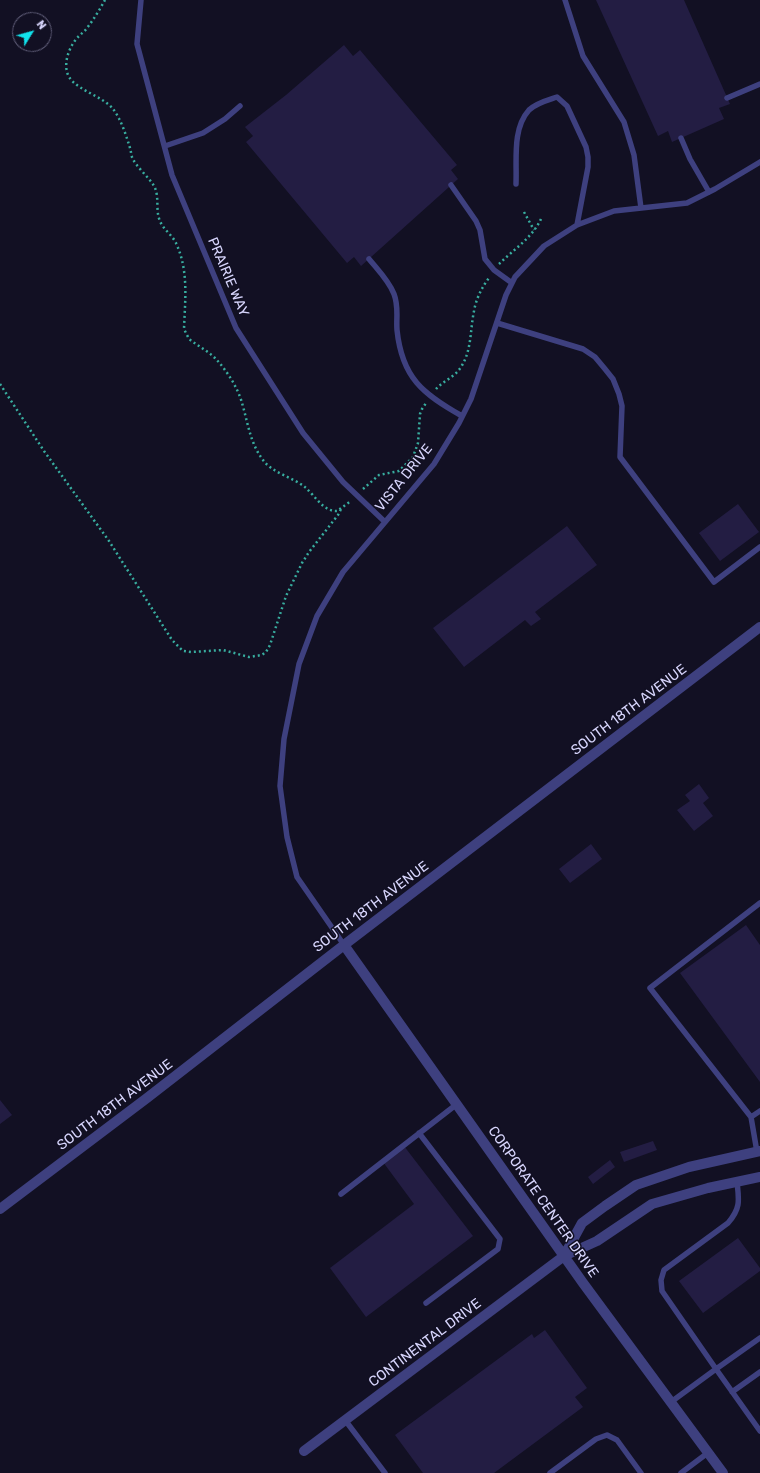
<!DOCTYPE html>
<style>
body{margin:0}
#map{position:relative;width:760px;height:1473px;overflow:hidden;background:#121023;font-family:Rubik,sans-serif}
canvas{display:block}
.north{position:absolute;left:12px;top:12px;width:40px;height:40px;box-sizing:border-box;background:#121023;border:1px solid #615f7a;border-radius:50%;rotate:53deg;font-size:11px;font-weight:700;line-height:16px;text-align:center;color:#d7d5fc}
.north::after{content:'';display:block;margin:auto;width:14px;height:18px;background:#11e2ec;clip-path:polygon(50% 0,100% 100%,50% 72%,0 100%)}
</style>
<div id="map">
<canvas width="760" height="1473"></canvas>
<div class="north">N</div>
</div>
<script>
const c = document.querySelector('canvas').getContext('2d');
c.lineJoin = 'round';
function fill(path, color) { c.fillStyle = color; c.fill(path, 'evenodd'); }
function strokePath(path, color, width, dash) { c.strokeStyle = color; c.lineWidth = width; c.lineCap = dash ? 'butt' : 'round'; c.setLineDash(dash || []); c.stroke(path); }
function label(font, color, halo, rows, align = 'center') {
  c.font = font + ' Rubik,sans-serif'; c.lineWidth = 3; c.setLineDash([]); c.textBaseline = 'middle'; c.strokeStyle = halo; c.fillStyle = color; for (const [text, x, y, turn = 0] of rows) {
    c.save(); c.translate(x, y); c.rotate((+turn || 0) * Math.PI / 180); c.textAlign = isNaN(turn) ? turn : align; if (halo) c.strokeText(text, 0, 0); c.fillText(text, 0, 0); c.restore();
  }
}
fill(new Path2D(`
 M 596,0 L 684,0 L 730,104 L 719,108 L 724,119 L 672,142 L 668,131 L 658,136 Z
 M 344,45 L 353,56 L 360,50 L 457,165 L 451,170 L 458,179 L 361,266 L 354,257 L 347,263 L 246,142 L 253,136 L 245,127 L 286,95 Z
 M 738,504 L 759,532 L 720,561 L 699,533 Z
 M 567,526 L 597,565 L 535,612 L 541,619 L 531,626 L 525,620 L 464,667 L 433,628 Z
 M 699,784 L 709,798 L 703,803 L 713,816 L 694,831 L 677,810 L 690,801 L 685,795 Z
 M 591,844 L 602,859 L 570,883 L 559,869 Z
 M 746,925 L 760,945 L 760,1082 L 680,973 Z
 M 0,1100 L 12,1115 L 0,1124 Z
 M 653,1141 L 657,1150 L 624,1162 L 620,1152 Z
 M 404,1146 L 473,1236 L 366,1317 L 330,1268 L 414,1204 L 383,1162 Z
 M 610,1160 L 615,1167 L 593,1184 L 588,1177 Z
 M 738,1238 L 760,1268 L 760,1271 L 703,1313 L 679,1281 Z
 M 545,1330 L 587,1388 L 575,1397 L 583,1407 L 494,1473 L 423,1473 L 395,1435 L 532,1334 L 534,1338 Z`), '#231d43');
strokePath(new Path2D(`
 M 105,0 C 100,9 94,19 87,28 C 85,31 82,33 79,36 C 70,45 64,60 67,72 C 71,89 102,95 113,109 C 121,119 126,135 130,148 C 131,151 131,154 132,157 C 136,167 148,176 154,186 C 160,197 155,210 160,221 C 163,229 172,235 176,243 C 189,271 185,300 184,329 L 189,339 C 198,346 208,351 216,359 C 227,371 238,388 242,403 C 248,423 250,443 263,460 C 272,473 293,477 306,488 C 315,496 324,512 337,511 L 351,501
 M 524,212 L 534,230
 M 499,264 C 513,250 532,238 541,219
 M 0,384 L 44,451 L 109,541 L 172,640 L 183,651 L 191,652 L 223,650 L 249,657 L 262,655 L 266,652 L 270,645 L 286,596 L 302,563 L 309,552 L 338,515 L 341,509
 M 436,389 C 443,381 455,377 461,367 C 472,350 470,330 474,311 C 476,299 482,287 489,278
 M 363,489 L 379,475 L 399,471 L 413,457 L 418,443 L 420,414 L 422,409 L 426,403`), '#38ad9f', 2.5, [2, 3]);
strokePath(new Path2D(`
 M 141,0 L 137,44 L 172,175 L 236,328 L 303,433 L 343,482 L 385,522
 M 565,0 L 583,56 L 624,122 L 634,155 L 641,208
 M 727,98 L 760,84
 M 681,138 L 690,159 L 709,192
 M 165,146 L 203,133 L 225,119 L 240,106
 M 516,184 C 517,160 512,129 529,110 C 536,103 548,100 557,97 L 567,106 L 586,147 L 588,157 L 588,167 L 577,225
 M 451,185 L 476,221 L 480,230 L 485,259 L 494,270 L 512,283
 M 369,259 C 378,270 389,281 394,294 C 399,307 396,318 397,330 C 402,378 423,394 462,416
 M 497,323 L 583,349 L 595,357 L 605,369 L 613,379 L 619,394 L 622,406 L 620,457 L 714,582 L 760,547
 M 344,945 L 297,877 L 287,837 L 280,786 L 284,739 L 299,664 L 317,616 L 343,572 L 434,464 L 459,423 L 471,399 L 506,295 L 515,277 L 544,246 L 577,225 L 614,211 L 687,203 L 715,189 L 760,162
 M 751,1117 L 760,1111
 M 419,1133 L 500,1239 L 498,1249 L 426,1303
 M 757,1152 L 751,1117 L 650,988 L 760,903
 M 341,1194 L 457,1104
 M 760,1338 L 716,1369 L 760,1431
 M 732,1392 L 760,1372
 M 671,1402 L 716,1369 L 662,1291 L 661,1280 L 664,1270 L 728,1223 C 741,1208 739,1200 737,1182
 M 345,1420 L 385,1473
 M 550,1473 L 596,1439 L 607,1435 L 617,1440 L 641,1473
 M 681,1473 L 709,1452`), '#3e407f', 5.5);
strokePath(new Path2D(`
 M 344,945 L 583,1283 L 723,1473
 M 0,1209 L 147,1098 L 344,945 L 760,627
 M 564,1256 L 582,1223 L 605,1206 L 636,1185 L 689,1167 L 760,1151
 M 304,1451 L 564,1256 L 597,1241 L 652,1204 L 708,1188 L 760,1177`), '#3e407f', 10);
label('14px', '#d7d5fc', '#121023', [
 ["PRAIRIE WAY",228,277,67],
 ["VISTA DRIVE",404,478,-51],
 ["SOUTH 18TH AVENUE",629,710,-37],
 ["SOUTH 18TH AVENUE",371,907,-37],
 ["SOUTH 18TH AVENUE",115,1105,-37],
 ["CORPORATE CENTER DRIVE",543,1202,55],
 ["CONTINENTAL DRIVE",425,1343,-37]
]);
</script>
